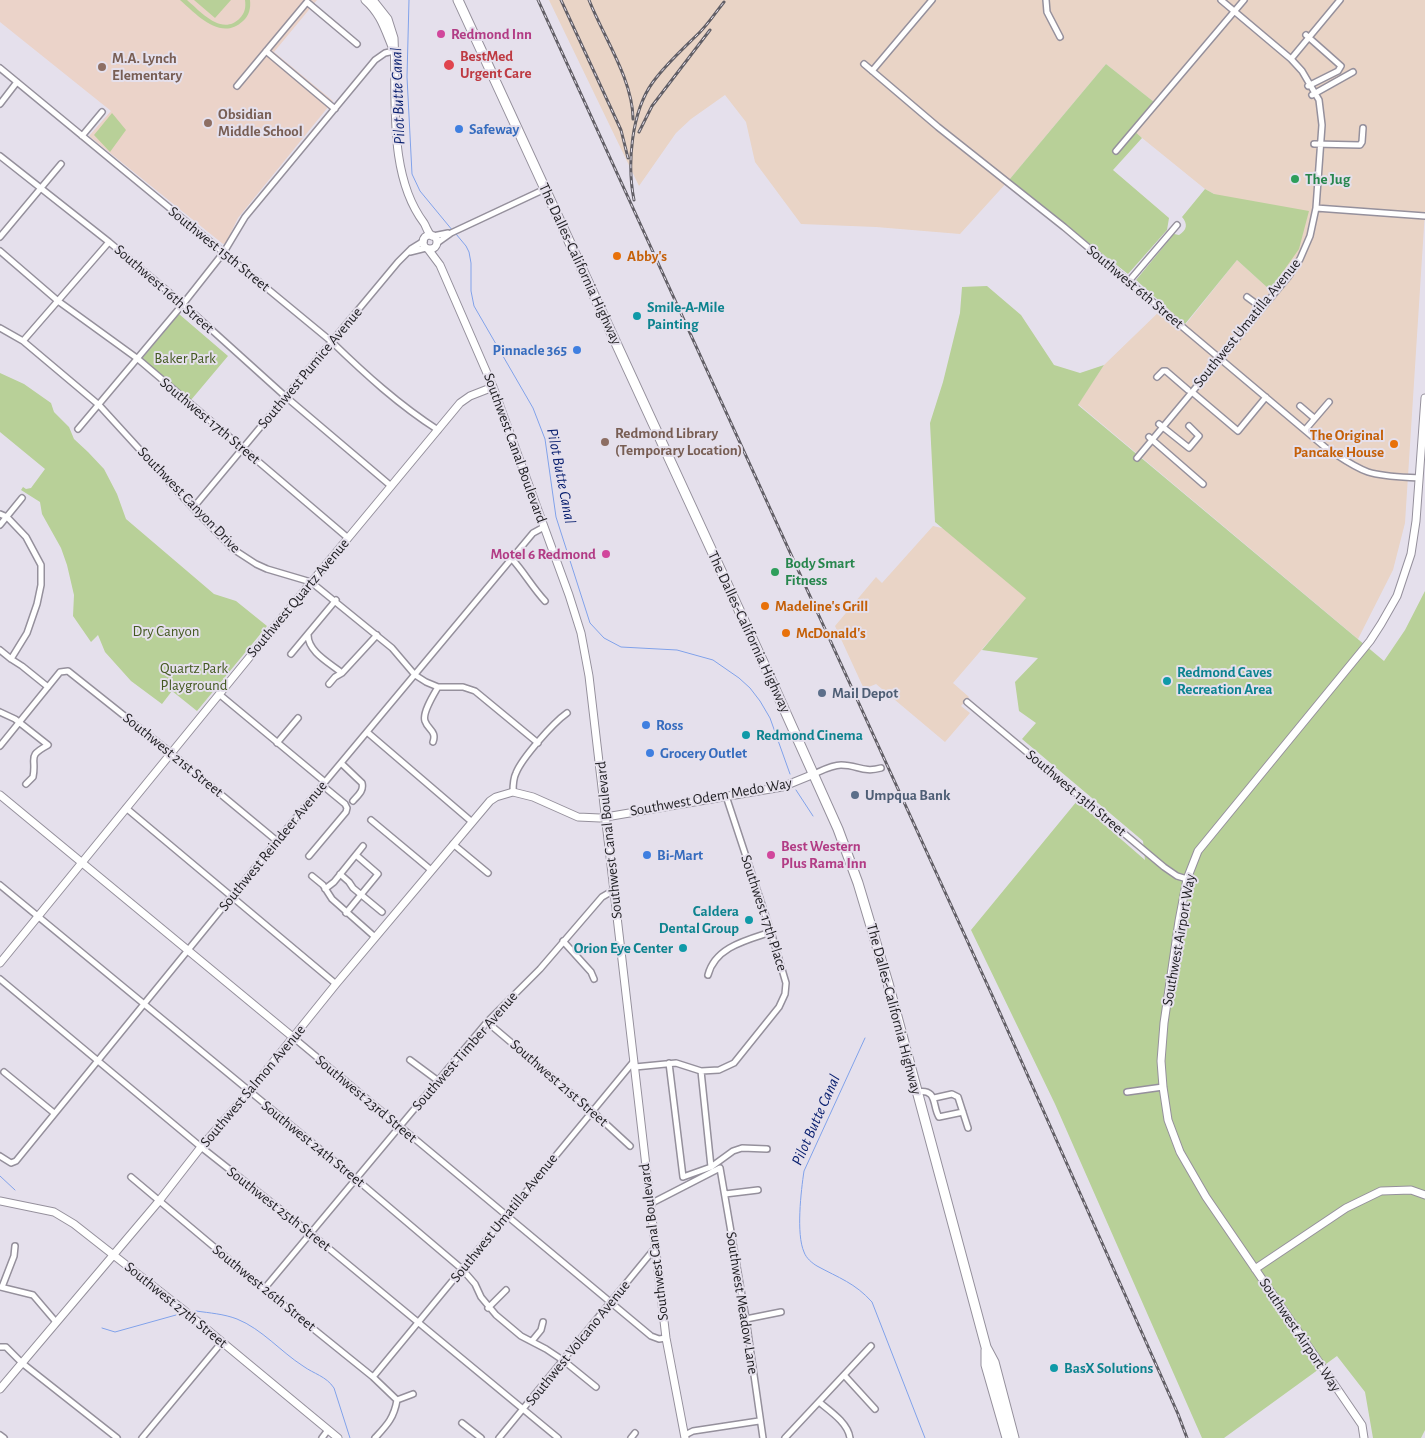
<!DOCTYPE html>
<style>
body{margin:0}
canvas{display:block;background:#e5e0ec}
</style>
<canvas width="1425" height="1438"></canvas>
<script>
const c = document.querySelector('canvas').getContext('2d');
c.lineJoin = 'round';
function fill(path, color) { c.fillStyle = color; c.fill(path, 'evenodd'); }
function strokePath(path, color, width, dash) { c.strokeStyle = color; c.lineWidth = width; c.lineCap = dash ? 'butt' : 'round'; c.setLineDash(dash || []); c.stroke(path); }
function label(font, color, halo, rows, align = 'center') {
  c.font = font + ' "Alegreya Sans",sans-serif'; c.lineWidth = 4; c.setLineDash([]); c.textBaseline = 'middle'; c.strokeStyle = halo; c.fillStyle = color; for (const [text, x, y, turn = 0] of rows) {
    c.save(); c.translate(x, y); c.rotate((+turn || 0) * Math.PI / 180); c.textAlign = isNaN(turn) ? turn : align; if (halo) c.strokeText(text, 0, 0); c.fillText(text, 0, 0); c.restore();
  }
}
fill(new Path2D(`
 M 549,0 L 1425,0 L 1425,211 L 1405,523 L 1393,570 L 1358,639 L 1078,404 L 1104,365 L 1165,306 L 1186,324 L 1237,260 L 1270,290 L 1214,194 L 1205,189 L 1131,129 L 1154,102 L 1106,64 L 1009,180 L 960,234 L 876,227 L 801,224 L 755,162 L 746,122 L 725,95 L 691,119 L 676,133 L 639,186 Z
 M 933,526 L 946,529 L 1027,597 L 953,683 L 969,697 L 961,706 L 970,713 L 945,742 L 876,684 L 864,689 L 835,626 L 876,577 L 882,583 Z`), '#e9d4c6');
fill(new Path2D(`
 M 0,0 L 317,0 L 274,52 L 333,101 L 238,218 L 226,243 L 223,244 L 89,136 L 111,111 L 0,22 Z`), '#ebd3c9');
fill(new Path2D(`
 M 180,0 L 187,0 C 200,11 222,37 240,18 C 245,13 246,7 245,0 L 250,0 C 251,8 249,16 243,21 C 221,42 196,14 180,0 Z
 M 194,0 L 231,0 L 215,18 Z
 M 1106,64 L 1154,102 L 1132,129 L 1142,138 L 1113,170 L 1169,218 L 1167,230 L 1128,274 L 1009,180 Z
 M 112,113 L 126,130 L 110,152 L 94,135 Z
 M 1205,189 L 1214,194 L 1309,211 L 1299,249 L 1270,290 L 1237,260 L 1185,324 L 1136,280 L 1174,234 L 1179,235 C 1187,230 1188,224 1182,217 Z
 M 987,286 L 1021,315 L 1054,365 L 1080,373 L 1104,365 L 1078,405 L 1384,661 L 1405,630 L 1425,591 L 1425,1430 L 1421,1438 L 1373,1438 L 1365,1392 L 1337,1356 L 1224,1438 L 1202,1438 L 1055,1104 L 971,930 L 1077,801 L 1145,860 L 1143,841 L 1022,739 L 1036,723 L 1019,711 L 1015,682 L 1038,658 L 982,650 L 1026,598 L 935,522 L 930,423 L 943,382 L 960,313 L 962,287 Z
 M 179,314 L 228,356 L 191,400 L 141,360 Z
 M 0,373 L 24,384 L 51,403 L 54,412 L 69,427 L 74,439 L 88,452 L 104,469 L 117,494 L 126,519 L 214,594 L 236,601 L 267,626 L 197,711 L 172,691 L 162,704 L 131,681 L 105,652 L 98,635 L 91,642 L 73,616 L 74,595 L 67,565 L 61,548 L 42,514 L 40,502 L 21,490 L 23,487 L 26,489 L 31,488 L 45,469 L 0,432 Z`), '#b8d098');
strokePath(new Path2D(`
 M 409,0 L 407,77 L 412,174 L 420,191 L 453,231
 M 456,234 L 466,246 L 469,252 L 471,263 L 471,291 L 474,306 L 533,408 L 545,439 L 556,517 L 590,623 L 604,638 L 621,647 L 677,650 L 713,660 L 739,678 L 750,688 L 760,701 L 770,718 L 790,774
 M 796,790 L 813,816
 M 865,1038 L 804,1171 C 801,1191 796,1234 804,1252 C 806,1258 812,1263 817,1266 C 839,1278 855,1283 872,1302 L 925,1438
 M 0,1176 L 15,1190
 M 196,1311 C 210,1313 224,1314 237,1319 C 262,1329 281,1352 303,1366 C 314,1374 326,1376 334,1388 L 350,1438
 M 102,1328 L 115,1332 L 176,1315`), '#81a2ea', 1);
const street = new Path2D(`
 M 1046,0 L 1047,12 L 1060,37
 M 1306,35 L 1341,66 L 1338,71 L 1308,86
 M 266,51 L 335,109
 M 1291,59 L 1340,0
 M 864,64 L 938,127 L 1064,227 L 1326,448 C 1339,456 1353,467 1368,472 C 1384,477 1403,477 1419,478
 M 0,68 L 332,342 C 365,374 399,405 438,430
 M 872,71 L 932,0
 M 237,86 L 307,2 L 357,44
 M 1312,95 L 1353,72
 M 0,104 L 17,82
 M 82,136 L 102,112
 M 1314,144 L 1360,145 L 1362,142 L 1363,128
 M 1116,151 L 1244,0
 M 0,156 L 109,242 L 183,304 L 286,397 L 391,486
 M 1316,208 L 1425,216
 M 433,236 L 448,233
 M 0,237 L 61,164
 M 437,243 L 451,233 L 545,189
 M 0,251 L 58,301 L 138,359 L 348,538
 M 410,252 L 426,248
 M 1129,281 L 1177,225
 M 1247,297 L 1262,308
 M 0,328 L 23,341 L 99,405 L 193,508 L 233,549 L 256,564 L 267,569 L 311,582 L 392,648 L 415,675 L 426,682 L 438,687 L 463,687 L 475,691 L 538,743
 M 23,341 L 109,242
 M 1157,377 L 1163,371 L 1166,371 L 1188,390
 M 1192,392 L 1238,431 L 1266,397
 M 1300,406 L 1314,418
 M 1159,424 L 1189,448 L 1199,436 L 1189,426
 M 78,429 L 183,304 L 224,252 L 245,217 L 375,60 L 385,53 L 394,51
 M 1305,430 L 1329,402
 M 1149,437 L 1203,484
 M 1137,458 L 1288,277 L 1300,259 L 1310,236 L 1316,208 L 1322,125 L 1319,100 L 1302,71 L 1291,59 L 1221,0
 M 193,508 L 398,262 L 411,249 L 424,241
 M 0,514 L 7,517 L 26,537 L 41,565 L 41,585 L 37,604 L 27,633 L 11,659
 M 0,525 L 22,498
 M 512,559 C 524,572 532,587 545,601
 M 308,635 C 308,652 330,663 342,673
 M 0,650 L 11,659 L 22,666 L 48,687
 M 291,654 L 336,600
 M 329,684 L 335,677 L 342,673 L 377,635
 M 219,694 L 325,782
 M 967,702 L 1164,867 L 1177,876 L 1187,879
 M 0,712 L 15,719 L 48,745 C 26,757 37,757 33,777 L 26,784
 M 367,732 L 472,822
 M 433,742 C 437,731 428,730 425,721 C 422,713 434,694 438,687
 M 277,743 L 298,718
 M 0,746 L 60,672 L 68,671 L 171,753 L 277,841
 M 341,763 L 362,783 C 364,791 358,795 353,801
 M 814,774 C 823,770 832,765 841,765 C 858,765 863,773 881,768
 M 513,792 C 513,785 513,779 516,773 C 522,758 553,723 567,713
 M 126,808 L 336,984
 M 371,820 L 431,870
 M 453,844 L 488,873
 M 309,856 L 346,812 L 347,808 L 345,804 L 322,785
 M 340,874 L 349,882 L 353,888 L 382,912
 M 312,876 L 323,885 L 332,899 L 375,937
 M 0,885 L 356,1179 L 462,1269 L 475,1284 L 481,1297 L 496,1315 L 521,1336 L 546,1349 L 564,1361 L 596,1387
 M 325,889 L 334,882 L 363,846
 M 346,913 L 378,874 L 356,855
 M 563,941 L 591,972 L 594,979
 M 708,975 C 715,947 747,940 771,932
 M 0,979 L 201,1147 L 315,1237 L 558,1438
 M 487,1022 L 592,1111 L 630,1146
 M 294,1038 L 651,1336 L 659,1339 L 666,1338
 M 410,1060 L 437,1080
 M 669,1063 L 683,1177 L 711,1167 L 733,1151 L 742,1148 L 767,1149
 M 635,1067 L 676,1063 L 701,1071 L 719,1070 L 734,1063 L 779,1007 L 785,994 L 786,983 L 771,932 L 726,796
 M 701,1071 L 711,1167
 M 4,1072 L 54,1113
 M 917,1092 C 938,1088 932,1106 939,1117 L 963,1112
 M 1127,1092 L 1163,1087
 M 934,1098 L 952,1094 L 958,1097 L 968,1128
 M 0,1156 L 11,1163 L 16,1161 L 325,782 L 533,533 L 544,527
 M 131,1177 L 264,1289 L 373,1377 L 397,1400
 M 725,1194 L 758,1190
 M 650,1204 L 720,1168 L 746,1319 L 763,1438
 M 0,1287 L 33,1295 L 56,1322
 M 2,1287 L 14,1256 L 15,1246
 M 264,1289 L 487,1022 L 540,969 L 602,897 L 614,890
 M 488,1308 L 506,1290
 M 746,1319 L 781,1312
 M 532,1341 L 541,1330 L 543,1322
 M 0,1347 L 6,1347 L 22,1363 L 117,1438
 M 844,1375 L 875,1409
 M 373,1377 L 634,1061
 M 819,1402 C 830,1411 848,1423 850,1438
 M 462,1423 L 481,1438
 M 0,1435 L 4,1438
 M 685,1435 L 693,1431 L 759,1421
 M 142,1438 L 222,1342
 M 322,1438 L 328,1430
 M 375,1438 C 387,1425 394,1418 397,1400 L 413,1394
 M 499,1438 L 655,1248
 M 631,1438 L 635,1433
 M 785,1438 L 871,1346`);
const secondary = new Path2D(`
 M 365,0 C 381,14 385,30 393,49
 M 373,0 L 388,19 L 394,38 C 397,97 387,174 424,223 C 427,228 427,232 432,236
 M423 242a7 7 0 1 1 14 0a7 7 0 1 1-14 0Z
 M 428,249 L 440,265 L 493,387 L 569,595 L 581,633 L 589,676 L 666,1338 L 685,1438
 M 0,795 L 294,1038
 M 0,963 L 261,643 L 460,403 L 470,396 L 493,387
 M 0,1201 L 54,1212 L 74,1224 L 181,1308 L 338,1438
 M 1255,1269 L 1346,1208 L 1381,1191 L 1411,1190 L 1425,1195
 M 0,1389 L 159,1201 L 201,1147 L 249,1092 L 336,984 L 490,801 L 496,797 L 513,792 L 533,797 L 578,817 L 600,818 L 782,787 L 814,774
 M 1364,1438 L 1362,1425 L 1206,1197 L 1180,1152 L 1168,1120 L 1163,1087 L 1161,1061 L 1164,1023 L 1179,921 L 1187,879 L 1198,851 L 1370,641 L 1381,624 L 1397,596 L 1411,554 L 1416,521 L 1425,398`);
const highway = new Path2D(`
 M 458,0 L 763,662 L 838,829 L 858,883 L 888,983 L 986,1347 L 994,1362 L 1014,1438
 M 986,1350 L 986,1365 L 1007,1438`);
strokePath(street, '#95909c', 8);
strokePath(secondary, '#95909c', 9);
strokePath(highway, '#95909c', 11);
strokePath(street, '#fff', 5);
strokePath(secondary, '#fff', 7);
strokePath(highway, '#fff', 9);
const rail = new Path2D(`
 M 538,0 L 992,995 L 1178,1414 L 1187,1438
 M 561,0 L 621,130 L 628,158
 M 589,0 C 603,36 633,80 633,119
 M 639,132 L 652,106 L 710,30
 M 634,200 C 627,165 631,112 653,82 C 666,64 684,48 700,32 C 709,23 716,12 724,2`);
strokePath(rail, '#625f66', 3);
strokePath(rail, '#e5e0ec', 1, [4]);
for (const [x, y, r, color] of [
 [441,34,5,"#d1479c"],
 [449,65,6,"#e0444e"],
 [102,67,5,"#8d6e63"],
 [208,123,5,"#8d6e63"],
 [459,129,5,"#3f7fe0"],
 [1295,179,5,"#2e9e5b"],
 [617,256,5,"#e8710a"],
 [637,316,5,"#0f9aa8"],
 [577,350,5,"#3f7fe0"],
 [605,442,5,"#8d6e63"],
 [1394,444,5,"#e8710a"],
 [606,554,5,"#d1479c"],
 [775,572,5,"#2e9e5b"],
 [765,606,5,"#e8710a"],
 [786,633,5,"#e8710a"],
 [1167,681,5,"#0f9aa8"],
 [822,693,5,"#5c6f8a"],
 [646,725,5,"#3f7fe0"],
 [746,735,5,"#0f9aa8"],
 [650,753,5,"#3f7fe0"],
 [855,795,5,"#5c6f8a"],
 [647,855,5,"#3f7fe0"],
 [771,855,5,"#d1479c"],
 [749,920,5,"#0f9aa8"],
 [683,948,5,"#0f9aa8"],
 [1054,1368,5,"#0f9aa8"]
]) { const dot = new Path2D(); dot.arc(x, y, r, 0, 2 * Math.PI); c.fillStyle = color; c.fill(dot); strokePath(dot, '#e5e0ec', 2); }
label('bold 15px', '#b23c85', '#e5e0ec', [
 ["Redmond Inn",451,34],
 ["Motel 6 Redmond",596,554,"right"],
 ["Best Western",781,846],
 ["Plus Rama Inn",781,863]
], 'left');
label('bold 15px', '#be3a42', '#e5e0ec', [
 ["BestMed",460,56],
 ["Urgent Care",460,73]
], 'left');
label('bold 15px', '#785e54', '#e5e0ec', [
 ["M.A. Lynch",112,58],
 ["Elementary",112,75],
 ["Obsidian",218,114],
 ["Middle School",218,131],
 ["Redmond Library",615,433],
 ["(Temporary Location)",615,450]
], 'left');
label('bold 15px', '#366cbe', '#e5e0ec', [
 ["Safeway",469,129],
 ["Pinnacle 365",567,350,"right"],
 ["Ross",656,725],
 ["Grocery Outlet",660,753],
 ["Bi-Mart",657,855]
], 'left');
label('bold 15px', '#27864d', '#e5e0ec', [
 ["The Jug",1305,179],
 ["Body Smart",785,563],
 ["Fitness",785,580]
], 'left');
label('15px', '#1e1d21', '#e5e0ec', [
 ["Southwest 15th Street",219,249,39],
 ["The Dalles-California Highway",580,264,65],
 ["Southwest 6th Street",1135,287,40],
 ["Southwest 16th Street",164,289,41],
 ["Southwest Umatilla Avenue",1247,323,-51],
 ["Southwest Pumice Avenue",310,368,-50],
 ["Southwest 17th Street",210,421,40],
 ["Southwest Canal Boulevard",515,448,70],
 ["Southwest Canyon Drive",189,500,46],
 ["Southwest Quartz Avenue",298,598,-50],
 ["The Dalles-California Highway",749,632,65],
 ["Southwest 21st Street",173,755,39],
 ["Southwest 13th Street",1076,793,40],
 ["Southwest Odem Medo Way",711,797,-10],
 ["Southwest Canal Boulevard",609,840,-96],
 ["Southwest Reindeer Avenue",273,846,-51],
 ["Southwest 17th Place",764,913,72],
 ["Southwest Airport Way",1179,940,-80],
 ["The Dalles-California Highway",894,1009,75],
 ["Southwest Timber Avenue",465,1051,-49],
 ["Southwest 21st Street",559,1083,41],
 ["Southwest Salmon Avenue",253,1086,-50],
 ["Southwest 23rd Street",366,1099,40],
 ["Southwest 24th Street",313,1144,39],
 ["Southwest 25th Street",279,1209,38],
 ["Southwest Umatilla Avenue",504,1218,-51],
 ["Southwest Canal Boulevard",654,1242,-97],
 ["Southwest 26th Street",264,1288,39],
 ["Southwest Meadow Lane",742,1303,81],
 ["Southwest 27th Street",176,1305,39],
 ["Southwest Airport Way",1300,1335,56],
 ["Southwest Volcano Avenue",578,1343,-51]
]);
label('bold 15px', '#c56008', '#e5e0ec', [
 ["Abby's",627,256],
 ["The Original",1384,435,"right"],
 ["Pancake House",1384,452,"right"],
 ["Madeline's Grill",775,606],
 ["McDonald's",796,633]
], 'left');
label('bold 15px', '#0d838f', '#e5e0ec', [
 ["Smile-A-Mile",647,307],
 ["Painting",647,324],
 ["Redmond Caves",1177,672],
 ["Recreation Area",1177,689],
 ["Redmond Cinema",756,735],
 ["Caldera",739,911,"right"],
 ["Dental Group",739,928,"right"],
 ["Orion Eye Center",673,948,"right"],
 ["BasX Solutions",1064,1368]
], 'left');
label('15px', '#445921', '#e5e0ec', [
 ["Baker Park",185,358],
 ["Dry Canyon",166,631],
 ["Quartz Park",194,668],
 ["Playground",194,685]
]);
label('bold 15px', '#4e5e75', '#e5e0ec', [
 ["Mail Depot",832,693],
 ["Umpqua Bank",865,795]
], 'left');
label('italic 16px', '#061d6e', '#e5e0ec', [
 ["Pilot Butte Canal",398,96,-92],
 ["Pilot Butte Canal",561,476,79],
 ["Pilot Butte Canal",816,1120,-66]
]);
</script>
